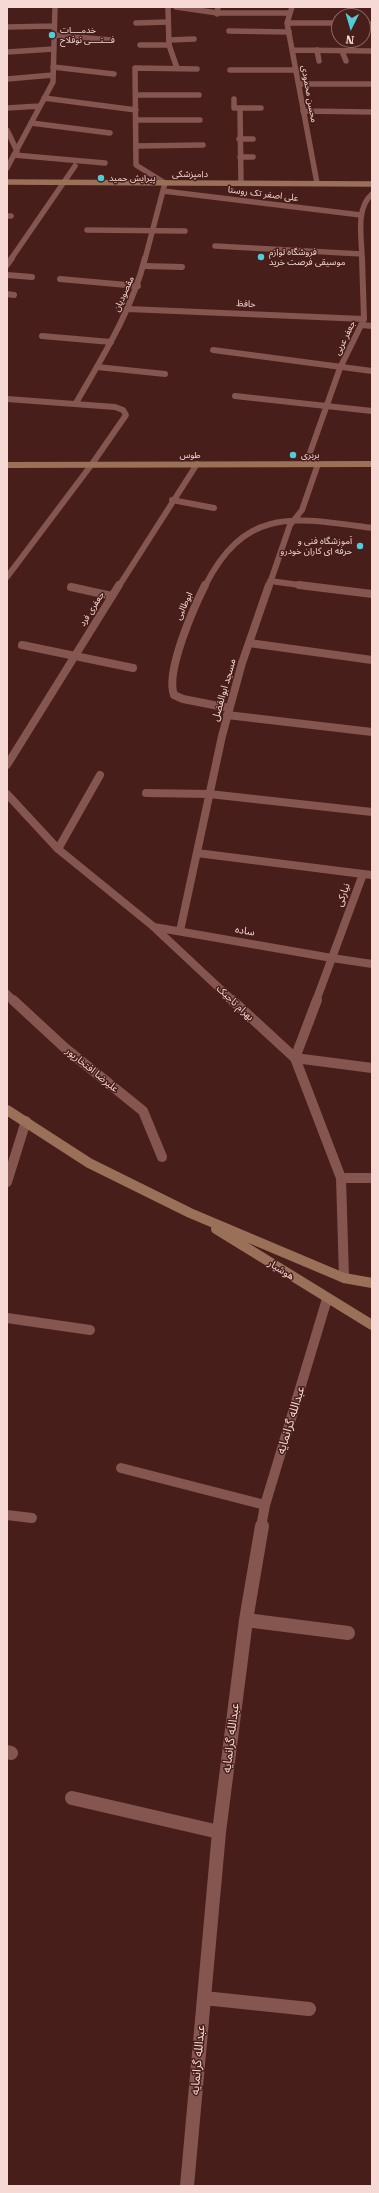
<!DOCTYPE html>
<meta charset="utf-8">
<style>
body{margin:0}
#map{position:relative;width:379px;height:2193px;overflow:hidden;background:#481e1a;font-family:"Roboto Serif",serif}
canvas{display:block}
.frame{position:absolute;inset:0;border:8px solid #f6d9d5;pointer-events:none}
.north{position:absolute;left:331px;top:8px;width:40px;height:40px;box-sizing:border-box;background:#481e1a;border:1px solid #8e6965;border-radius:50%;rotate:185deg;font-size:11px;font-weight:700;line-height:16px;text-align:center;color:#f6d9d5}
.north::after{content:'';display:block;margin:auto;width:14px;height:18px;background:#52cbd9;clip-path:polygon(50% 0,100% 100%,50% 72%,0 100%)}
</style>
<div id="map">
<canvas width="379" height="2193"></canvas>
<div class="frame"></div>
<div class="north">N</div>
</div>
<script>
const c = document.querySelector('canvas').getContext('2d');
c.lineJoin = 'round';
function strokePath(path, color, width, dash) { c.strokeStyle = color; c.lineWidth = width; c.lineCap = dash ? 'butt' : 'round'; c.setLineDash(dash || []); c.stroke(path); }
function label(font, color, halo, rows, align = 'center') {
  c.font = font + ' "Roboto Serif","Noto Sans Arabic",serif'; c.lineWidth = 3; c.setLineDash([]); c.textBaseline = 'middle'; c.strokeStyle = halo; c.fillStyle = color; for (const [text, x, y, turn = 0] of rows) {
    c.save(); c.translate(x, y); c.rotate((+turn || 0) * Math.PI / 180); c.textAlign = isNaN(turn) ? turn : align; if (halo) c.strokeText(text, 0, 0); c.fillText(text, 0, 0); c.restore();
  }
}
strokePath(new Path2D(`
 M 217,14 L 218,7
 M 136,23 L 168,22
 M 229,31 L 289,32
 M 54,35 L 111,40
 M 169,40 L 194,39
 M 140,45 L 169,45
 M 317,50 L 319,61
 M 342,51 L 346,61
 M 53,67 L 114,74
 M 230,70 L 297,70
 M 136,95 L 199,95
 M 136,120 L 200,120
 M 31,123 L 110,133
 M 136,146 L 203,145
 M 14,155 L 105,163
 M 7,216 L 11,216
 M 87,230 L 185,231`), '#855550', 5.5);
strokePath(new Path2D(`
 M 145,266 L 182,267
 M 7,275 L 32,277
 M 60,279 L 138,286
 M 7,294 L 14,295
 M 42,336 L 111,342
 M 97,367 L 165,374`), '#855550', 6);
strokePath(new Path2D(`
 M 71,587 L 112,596
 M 22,645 L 133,668
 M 58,849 L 100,775
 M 363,874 L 372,875
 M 332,958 L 372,964`), '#855550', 8);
strokePath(new Path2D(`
 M 295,1058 L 372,1068
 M 341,1178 L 372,1178
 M 7,1318 L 90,1330
 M 7,1515 L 32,1518`), '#855550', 10);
strokePath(new Path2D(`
 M 7,1752 L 11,1753`), '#855550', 14);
strokePath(new Path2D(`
 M 168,7 L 169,45 L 177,68
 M 176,7 L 218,13 L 289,13
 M 292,7 L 287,23 L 317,183
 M 287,23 L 339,23
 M 363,24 L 372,24
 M 7,27 L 54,26
 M 292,50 L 372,51
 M 7,52 L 54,49
 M 7,79 L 53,75
 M 299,84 L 372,84
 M 44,98 L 136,110
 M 234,99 L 234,108 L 240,108
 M 7,108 L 40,106
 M 303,111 L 372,112
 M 7,130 L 17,151
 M 239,139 L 253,139
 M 240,157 L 253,157
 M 7,168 L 53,82 L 55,7
 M 241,183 L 240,108 L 261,108
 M 163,191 L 361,215
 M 215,246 L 362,254
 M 11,259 L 75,166
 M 145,259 L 165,183 L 136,165 L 135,68 L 197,69
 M 362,259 C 362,238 355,209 372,194`), '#855550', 5.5);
strokePath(new Path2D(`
 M 7,265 L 12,258
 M 128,309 L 364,319
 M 362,325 L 372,326
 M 213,350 L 372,371
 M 235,396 L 372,411
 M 7,399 L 115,407 L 123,410 L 126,415 L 92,464 L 7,577
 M 76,403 C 103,356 132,310 145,258
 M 306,464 L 340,368 L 364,319 L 362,258
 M 172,500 L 214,508
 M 270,581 L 307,586
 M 119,586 L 197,464
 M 205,586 C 246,505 296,518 372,528
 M 269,586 L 290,525 L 302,510 L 318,464`), '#855550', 6);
strokePath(new Path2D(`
 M 205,585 C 194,607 165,672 174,695 L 183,699 L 229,708
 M 299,585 L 372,594
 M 249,643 L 372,660
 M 227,715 L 372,732
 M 7,765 L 119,585
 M 146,793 L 209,794 L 372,812
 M 7,794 L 58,849 L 154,927 L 233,1001
 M 197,853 L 363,874 L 316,1001
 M 154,927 L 332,958
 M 180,931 L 222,736 L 242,663 L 269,585
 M 7,994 L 14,1001`), '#855550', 8);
strokePath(new Path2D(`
 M 13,1000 L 65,1048 L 143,1111 L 162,1157
 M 232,1000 L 295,1058 L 341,1178 L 344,1278
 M 295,1058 L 317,1000
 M 7,1182 L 26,1121
 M 121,1468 L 265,1505
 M 261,1527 L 265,1505 L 327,1299`), '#855550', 10);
strokePath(new Path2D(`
 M 246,1620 L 348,1633
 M 72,1798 L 219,1832
 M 204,1998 L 309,2009
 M 187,2186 L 219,1832 L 246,1620 L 262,1526`), '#855550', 14);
strokePath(new Path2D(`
 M 7,182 L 372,184`), '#9a7058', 5.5);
strokePath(new Path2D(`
 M 7,465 L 372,464`), '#9a7058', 6);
strokePath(new Path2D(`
 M 7,1110 L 89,1163 L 190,1213 L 344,1278 L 372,1283
 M 216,1229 L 372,1325`), '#9a7058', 10);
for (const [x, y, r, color] of [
 [52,35,4,"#52cbd9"],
 [101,178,4,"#52cbd9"],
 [261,257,4,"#52cbd9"],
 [293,455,4,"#52cbd9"],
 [360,546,4,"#52cbd9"]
]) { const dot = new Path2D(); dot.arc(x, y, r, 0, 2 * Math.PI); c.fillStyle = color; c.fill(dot); strokePath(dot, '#481e1a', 1.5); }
label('9px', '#f6d9d5', '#481e1a', [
 ["خدمــــات",60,30],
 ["فـــنــــی نوفلاح",60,40],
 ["پیرایش حمید",109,178],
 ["فروشگاه لوازم",269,252],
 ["موسیقی فرصت خرید",269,262],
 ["بربری",301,455],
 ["آموزشگاه فنی و",352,541,"right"],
 ["حرفه ای کاران خودرو",352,551,"right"]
], 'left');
label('9px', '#f6d9d5', '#481e1a', [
 ["محسن محمودی",309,94,80],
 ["دامپزشکی",190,174],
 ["علی اصغر تک روستا",263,194,7],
 ["مقصودیان",124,294,-66],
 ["حافظ",246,304,3],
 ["جعفر عربی",345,338,-64],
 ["طوس",190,455],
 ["ابوطالبی",184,606,-65],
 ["جعفری فرد",92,609,-58]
]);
label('10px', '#f6d9d5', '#481e1a', [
 ["مسجد ابوالفضل",224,690,-74],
 ["نیارکی",343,895,-70],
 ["ساده",245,931,10],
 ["بهرام تاجیک",235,1003,43],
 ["علیرضا افتخارپور",92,1070,39],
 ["هوشیار",281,1270,32]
]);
label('12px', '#f6d9d5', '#481e1a', [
 ["عبدالله گرانمایه",291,1420,-73],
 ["عبدالله گرانمایه",231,1738,-83],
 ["عبدالله گرانمایه",198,2060,-85]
]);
</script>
